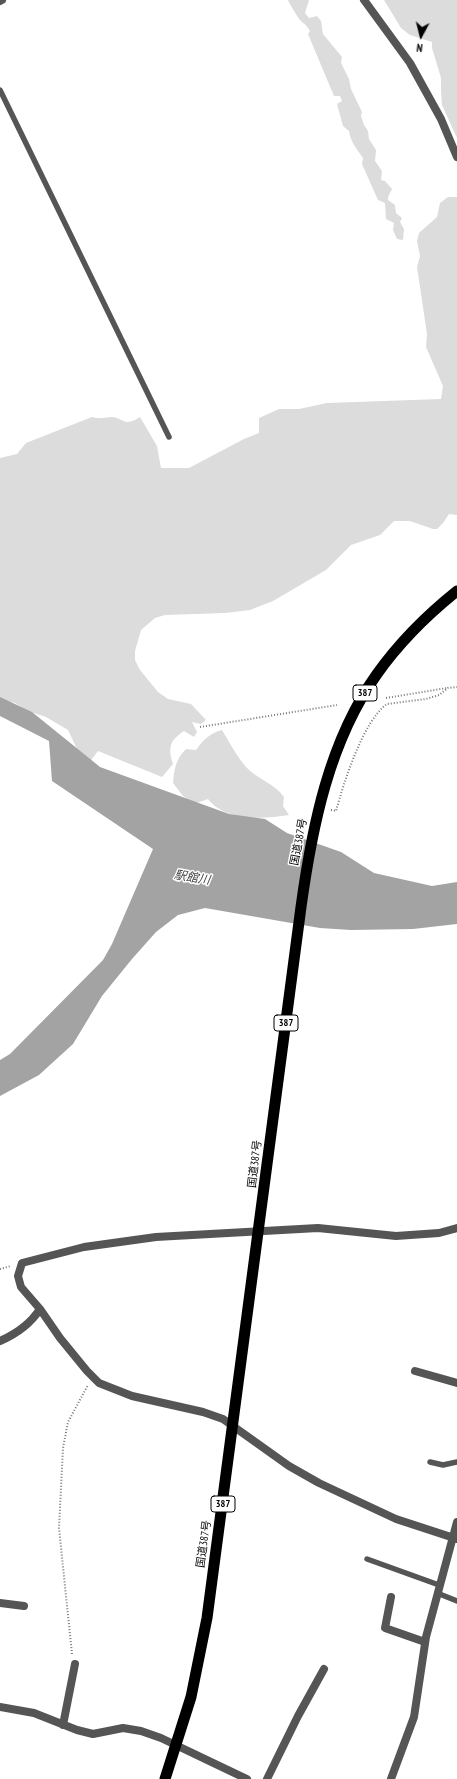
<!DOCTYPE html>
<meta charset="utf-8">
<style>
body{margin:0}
#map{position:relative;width:457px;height:1779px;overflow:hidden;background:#fff;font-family:"PT Sans Narrow",sans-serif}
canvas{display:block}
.north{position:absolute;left:401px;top:16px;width:40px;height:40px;-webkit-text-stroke:3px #fff;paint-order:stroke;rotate:187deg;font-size:11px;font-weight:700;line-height:16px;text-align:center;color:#000}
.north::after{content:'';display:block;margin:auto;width:14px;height:18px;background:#000;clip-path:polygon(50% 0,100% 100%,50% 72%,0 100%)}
</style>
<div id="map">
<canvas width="457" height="1779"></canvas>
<div class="north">N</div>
</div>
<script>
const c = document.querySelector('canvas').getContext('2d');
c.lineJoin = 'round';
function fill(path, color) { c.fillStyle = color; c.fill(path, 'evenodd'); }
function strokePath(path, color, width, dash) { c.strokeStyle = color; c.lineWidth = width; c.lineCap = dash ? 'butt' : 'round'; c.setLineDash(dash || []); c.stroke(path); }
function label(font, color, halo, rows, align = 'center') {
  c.font = font + ' "PT Sans Narrow","Noto Sans JP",sans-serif'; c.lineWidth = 3; c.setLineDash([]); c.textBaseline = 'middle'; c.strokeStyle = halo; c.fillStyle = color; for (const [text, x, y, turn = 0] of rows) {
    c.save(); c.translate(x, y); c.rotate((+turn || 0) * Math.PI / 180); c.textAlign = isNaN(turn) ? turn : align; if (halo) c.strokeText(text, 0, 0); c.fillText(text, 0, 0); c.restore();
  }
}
fill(new Path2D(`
 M 288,0 L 309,0 L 305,13 L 309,18 L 317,16 L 321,21 L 323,34 L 342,57 L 341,63 L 349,79 L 351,89 L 362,112 L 361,116 L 364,125 L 368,131 L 369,139 L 376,150 L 375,161 L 382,171 L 381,180 L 385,181 L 392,189 L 388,197 L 388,200 L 395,205 L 396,213 L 402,218 L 400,222 L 404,229 L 403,240 L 397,239 L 393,230 L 394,223 L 386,219 L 385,203 L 378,200 L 362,164 L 363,158 C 357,149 351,143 349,131 L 343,126 L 337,104 L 342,101 L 340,96 L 334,96 L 308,34 L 310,31 C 307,26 306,25 302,22 C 299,20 289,3 288,0 Z
 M 384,0 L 457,0 L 457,138 L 442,105 L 441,91 L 441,78 L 432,48 L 432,42 L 410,35 L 401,28 Z
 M 448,197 L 457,197 L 457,515 L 449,514 L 443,523 L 437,529 L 433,529 L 410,521 L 394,521 L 380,535 L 351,545 L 326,570 L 273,601 L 250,610 L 225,613 L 165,615 L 155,618 L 141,630 L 135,651 L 135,660 L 140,670 L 158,692 L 168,699 L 191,704 L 206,720 L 201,724 L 192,722 L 197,732 L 194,737 L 184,731 C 169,741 168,748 173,764 L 162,777 L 98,751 L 89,763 L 77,749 L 68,730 L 46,717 L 28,711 L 15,703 L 0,699 L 0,458 L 17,454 L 26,443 L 92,417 C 99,419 103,418 111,417 C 123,417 123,428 140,417 L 157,446 L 161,468 L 189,468 L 244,439 L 259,433 L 259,418 L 279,409 L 299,409 L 327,403 L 441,399 L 443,386 L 426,347 L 427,334 L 417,267 L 420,256 L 417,241 L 419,233 L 437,217 L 440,203 Z
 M 222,730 C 230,743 238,759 249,770 C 260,780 275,784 284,797 L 283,806 L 289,815 C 263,819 226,822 208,799 L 194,804 L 183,796 L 173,783 C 174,769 176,759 186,749 L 196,750 C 203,740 210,733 222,730 Z`), '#dcdcdc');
fill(new Path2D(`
 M 0,697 L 32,712 L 100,767 L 229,814 L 265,819 L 287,833 L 341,852 L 374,873 L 432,886 L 457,882 L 457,924 L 413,929 L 351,930 L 320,928 L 205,908 L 178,915 L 156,932 L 132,959 L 102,996 L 73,1044 L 39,1075 L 0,1096 L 0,1060 L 10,1054 L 103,960 L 112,944 L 153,849 L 52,781 L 49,741 L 0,716 Z`), '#a3a3a3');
strokePath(new Path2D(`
 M 386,698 L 447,688
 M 200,727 L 337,705
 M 331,810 L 336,811 C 344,782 363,721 387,704 L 426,699 L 439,695 L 448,688 L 457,687
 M 0,1269 L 11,1266
 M 72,1654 L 59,1528 L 63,1448 L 68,1422 L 88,1385`), '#777', 2, [1, 2]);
strokePath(new Path2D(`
 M 0,90 L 169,437
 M 430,1462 L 443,1465 L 457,1462
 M 367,1559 L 439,1585
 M 437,1593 L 457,1601`), '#555', 5.5);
strokePath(new Path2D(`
 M 457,1228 L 439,1233 L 396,1236 L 318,1228 L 156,1237 L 84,1247 L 22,1263 L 18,1276 L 21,1287 L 40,1309 L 60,1338 L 87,1371 L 99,1383 L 132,1396 L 203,1412 L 223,1419 L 289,1466 L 319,1483 L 396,1519 L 457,1539
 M 0,1341 C 16,1334 31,1323 40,1309
 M 415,1371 L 457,1383
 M 391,1597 L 385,1628 L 425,1642
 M 0,1603 L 24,1606
 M 0,1707 L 34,1713 L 77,1730 L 93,1734 L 123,1728 L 141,1731 L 161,1738 L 247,1779
 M 63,1725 L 75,1664
 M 267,1779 L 298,1716 L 324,1669
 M 391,1779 L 414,1717 L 426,1637 L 457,1522`), '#555', 8);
strokePath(new Path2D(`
 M 364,0 L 410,63 L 441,119 L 457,157
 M 0,1 L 2,0`), '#555', 8);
strokePath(new Path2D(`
 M 165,1779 L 191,1697 L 207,1618 L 301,907 C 312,827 329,741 377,674 C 399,643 427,615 457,591`), '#000', 11);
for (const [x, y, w] of [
 [365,693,24],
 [286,1023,24],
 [223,1504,24]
]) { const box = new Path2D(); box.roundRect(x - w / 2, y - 8, w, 16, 3); c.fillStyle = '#fff'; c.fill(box); strokePath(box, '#000', 1); }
label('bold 10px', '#000', null, [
 ["387",365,693],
 ["387",286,1023],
 ["387",223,1504]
]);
label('11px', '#000', '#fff', [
 ["国道387号",299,842,-79],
 ["国道387号",255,1164,-83],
 ["国道387号",204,1544,-82]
]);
label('italic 12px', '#444', '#fff', [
 ["駅館川",192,878,9]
]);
</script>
